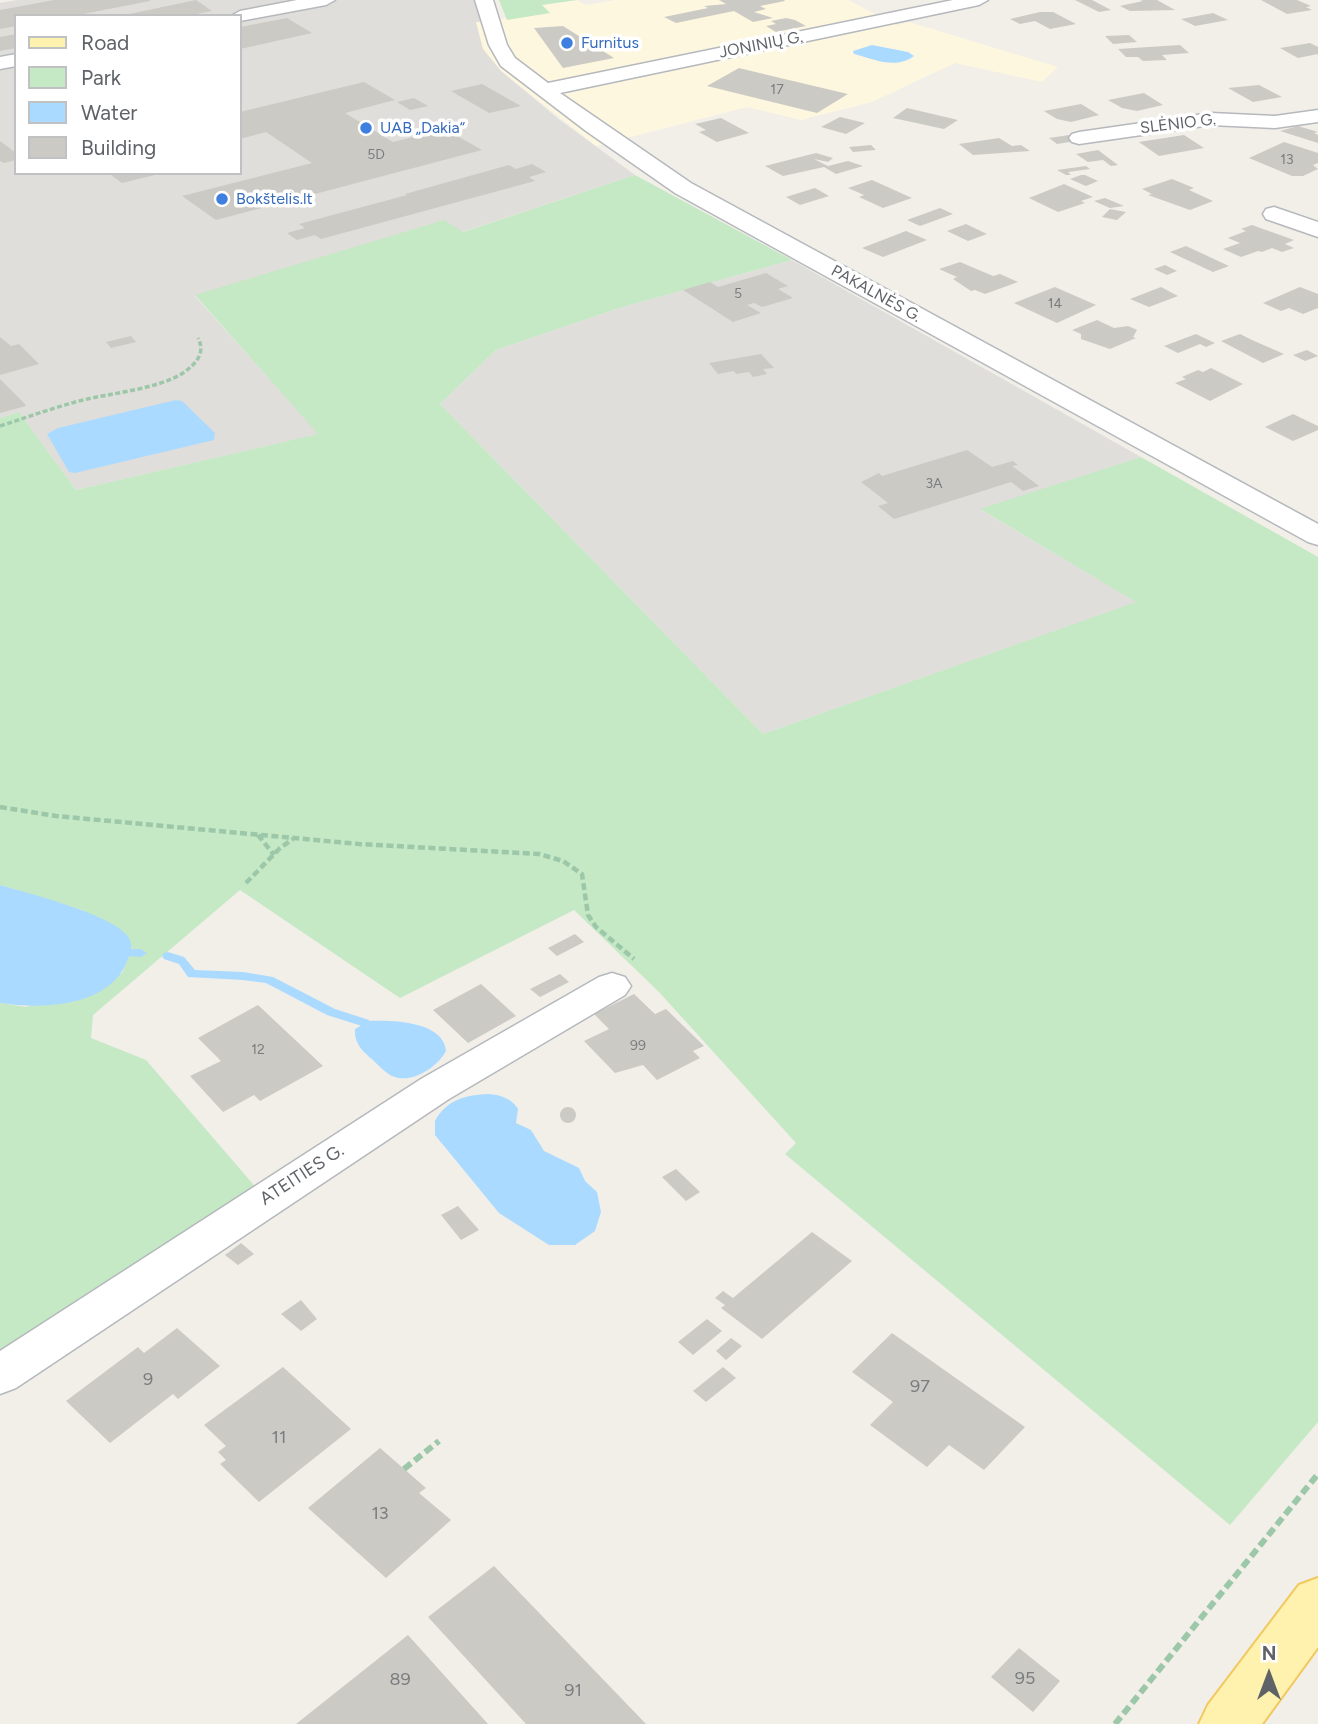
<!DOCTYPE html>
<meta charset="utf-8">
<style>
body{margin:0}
#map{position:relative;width:1318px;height:1724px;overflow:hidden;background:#f1efe8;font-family:Figtree,sans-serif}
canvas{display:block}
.legend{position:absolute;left:14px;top:14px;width:228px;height:161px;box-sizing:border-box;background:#fff;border:2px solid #bfc1c3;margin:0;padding:9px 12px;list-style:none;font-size:21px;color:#5f6368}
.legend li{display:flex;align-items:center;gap:14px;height:35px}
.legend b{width:35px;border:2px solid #bfc1c3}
.north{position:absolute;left:1234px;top:1640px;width:70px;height:70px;-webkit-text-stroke:5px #fff;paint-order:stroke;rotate:0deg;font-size:19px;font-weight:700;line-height:28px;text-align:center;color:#5f6368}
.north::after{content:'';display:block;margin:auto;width:24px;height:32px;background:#5f6368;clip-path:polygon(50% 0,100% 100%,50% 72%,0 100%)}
</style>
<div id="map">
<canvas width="1318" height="1724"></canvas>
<ul class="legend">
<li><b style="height:9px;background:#fff2af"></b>Road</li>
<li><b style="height:19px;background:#c5e8c5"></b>Park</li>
<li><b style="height:19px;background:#aadaff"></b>Water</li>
<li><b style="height:19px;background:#cccac5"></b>Building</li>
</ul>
<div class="north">N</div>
</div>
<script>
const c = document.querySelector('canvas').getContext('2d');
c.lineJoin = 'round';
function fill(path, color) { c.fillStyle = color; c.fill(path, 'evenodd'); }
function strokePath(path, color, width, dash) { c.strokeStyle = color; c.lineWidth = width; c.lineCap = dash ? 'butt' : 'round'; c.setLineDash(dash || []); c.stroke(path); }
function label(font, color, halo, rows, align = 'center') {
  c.font = font + ' Figtree,sans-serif'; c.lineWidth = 7; c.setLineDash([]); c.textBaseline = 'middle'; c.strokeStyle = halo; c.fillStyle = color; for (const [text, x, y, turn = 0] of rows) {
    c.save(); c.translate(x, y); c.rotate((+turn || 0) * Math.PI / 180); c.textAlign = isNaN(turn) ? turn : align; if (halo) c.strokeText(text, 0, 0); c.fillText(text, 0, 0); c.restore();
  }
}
fill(new Path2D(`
 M 577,0 L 586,5 L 615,0 L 848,0 L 896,25 L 909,22 L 1058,67 L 1042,82 L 955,63 L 872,102 L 801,120 L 747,107 L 596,146 L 501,71 L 483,49 L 475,22 L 549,13 L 541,5 Z`), '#fef7e0');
fill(new Path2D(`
 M 17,0 L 484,0 L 492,21 L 476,22 L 483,49 L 501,71 L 560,120 L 635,175 L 462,232 L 195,296 L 319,434 L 76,490 L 19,412 L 0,418 L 0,3 ZM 16,16 L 240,16 L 240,173 L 16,173 Z
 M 792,260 L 1141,457 L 981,510 L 1137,602 L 763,734 L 440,404 L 496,350 L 619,308 Z`), '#e0deda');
fill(new Path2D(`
 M 499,0 L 577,0 L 542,5 L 550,13 L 507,20 Z
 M 635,175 L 792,260 L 619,308 L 496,350 L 440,404 L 763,734 L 1136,602 L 980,509 L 1141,457 L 1318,557 L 1318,1422 L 1230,1525 L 785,1154 L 796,1143 L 659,992 L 574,910 L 400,998 L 240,890 L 93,1015 L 91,1038 L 146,1060 L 265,1198 L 0,1375 L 0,1003 L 26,1007 L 122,973 L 132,949 L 118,928 L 82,910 L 0,885 L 0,418 L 19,412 L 76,490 L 318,434 L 195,295 L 444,220 L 463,232 Z`), '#c5e8c5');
fill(new Path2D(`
 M 872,45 L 908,52 L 914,56 C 895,70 874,59 854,54 L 853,51 Z
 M 176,400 L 182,401 L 215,433 L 214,440 L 75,473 L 69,472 L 47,434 L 58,428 Z
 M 0,885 C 27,893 116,915 129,938 C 134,948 130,955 126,964 C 106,1008 40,1009 0,1003 Z
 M 369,1021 C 391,1020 444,1021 446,1051 C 437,1068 409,1086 390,1075 C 384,1071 378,1065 373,1060 C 362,1051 354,1043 355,1029 Z
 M 489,1094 C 501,1095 512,1099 518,1109 L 516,1123 L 531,1130 L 544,1151 L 579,1168 L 585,1181 L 597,1192 L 601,1212 L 595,1231 L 575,1245 L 549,1245 L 499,1213 L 435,1135 L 435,1121 C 447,1099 466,1095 489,1094 Z`), '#aadaff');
fill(new Path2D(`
 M 131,949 L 141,949 L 147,953 L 141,957 L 127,956 L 125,953 Z
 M 168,952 L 184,957 L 195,970 L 243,972 L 273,977 L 335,1009 L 369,1020 L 371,1023 L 369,1026 L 365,1027 L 327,1015 L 266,983 L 243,980 L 188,977 L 179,964 L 164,959 L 162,956 L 164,953 Z`), '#aadaff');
fill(new Path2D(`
 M 54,0 L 150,0 L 150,1 L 73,16 L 16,16 L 16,26 L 0,29 L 0,10 Z
 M 196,0 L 212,11 L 186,16 L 120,16 Z
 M 719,0 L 784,0 L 785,1 L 760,6 L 766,9 L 754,12 L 773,18 L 753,22 L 734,11 L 676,23 L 664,17 L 708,8 L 704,6 L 726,4 Z
 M 1075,0 L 1092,0 L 1111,10 L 1099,12 Z
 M 1140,0 L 1157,0 L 1175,10 L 1130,11 L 1120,6 L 1143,1 Z
 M 1261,0 L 1297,0 L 1311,6 L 1306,7 L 1312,10 L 1287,14 Z
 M 1040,12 L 1053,12 L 1076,24 L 1050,29 L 1035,21 L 1020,24 L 1010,19 Z
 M 1213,13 L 1228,20 L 1195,26 L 1181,19 Z
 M 287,18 L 312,33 L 240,49 L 240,27 Z
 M 786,18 L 795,20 L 806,26 L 776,32 L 766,26 L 776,24 L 771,21 Z
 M 563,26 L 614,58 L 563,68 L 534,28 Z
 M 16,34 L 16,48 L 0,51 L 0,37 Z
 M 1129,35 L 1137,42 L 1113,44 L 1105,36 Z
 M 1310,43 L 1318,47 L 1318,54 L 1298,58 L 1280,48 Z
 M 1180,45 L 1189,53 L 1162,55 L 1167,60 L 1143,61 L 1138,57 L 1126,57 L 1118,49 Z
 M 739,68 L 776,77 L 848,94 L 817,113 L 707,86 Z
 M 364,82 L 395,100 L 345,113 L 393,142 L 445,129 L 482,150 L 216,220 L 182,196 L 312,163 L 266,132 L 240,139 L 240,112 Z
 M 482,84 L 521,106 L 489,113 L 451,91 Z
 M 1259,85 L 1282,97 L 1253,102 L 1228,88 Z
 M 1144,93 L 1163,105 L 1137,111 L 1122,108 L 1108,100 Z
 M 414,98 L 428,106 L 410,110 L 397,102 Z
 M 1081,104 L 1099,115 L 1071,122 L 1057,119 L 1044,111 Z
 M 907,108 L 958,120 L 944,129 L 893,118 Z
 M 840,117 L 865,123 L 846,134 L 821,127 Z
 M 721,118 L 749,133 L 717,142 L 699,132 L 706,130 L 695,124 Z
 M 1298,126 L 1318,132 L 1314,133 L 1318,135 L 1318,143 L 1280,131 Z
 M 1069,135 L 1076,141 L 1057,144 L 1049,138 Z
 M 1184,135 L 1204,148 L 1159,156 L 1139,142 Z
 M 999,138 L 1012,146 L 1021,145 L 1030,151 L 973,155 L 959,144 Z
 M 0,141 L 16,153 L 16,160 L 4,163 L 0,161 Z
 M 1284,142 L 1318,153 L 1318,163 L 1313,165 L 1318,169 L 1303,176 L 1292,176 L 1249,158 Z
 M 871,145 L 876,150 L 853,152 L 849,147 Z
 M 1098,150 L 1118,165 L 1111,166 L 1103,160 L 1088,162 L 1076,154 Z
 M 816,153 L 833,158 L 828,162 L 814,159 L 828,166 L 848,161 L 863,166 L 836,174 L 824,167 L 783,176 L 765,166 Z
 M 532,164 L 546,172 L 529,177 L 535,181 L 321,239 L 315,235 L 297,240 L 287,233 L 305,228 L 299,224 L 407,195 L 405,194 L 509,165 L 516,169 Z
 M 1086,166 L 1090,169 L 1068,172 L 1071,175 L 1066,175 L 1057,170 Z
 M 108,173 L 159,173 L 159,174 L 122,183 Z
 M 1081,175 L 1085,175 L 1098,181 L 1086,186 L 1070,179 Z
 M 1172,179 L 1194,188 L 1189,190 L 1213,201 L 1190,210 L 1148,195 L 1152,194 L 1142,189 Z
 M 872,180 L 912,198 L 883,208 L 859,197 L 864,195 L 848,188 Z
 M 1064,184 L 1093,197 L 1081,201 L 1085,203 L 1058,212 L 1029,198 Z
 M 815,188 L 829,196 L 800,205 L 786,197 Z
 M 1105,198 L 1124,206 L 1110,208 L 1094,201 Z
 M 940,208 L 953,214 L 920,226 L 907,220 Z
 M 1110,209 L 1126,212 L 1117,220 L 1102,217 Z
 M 966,224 L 987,234 L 968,241 L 947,231 Z
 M 1252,225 L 1294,240 L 1285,244 L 1294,248 L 1282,252 L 1272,248 L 1262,252 L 1258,251 L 1241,257 L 1223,249 L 1240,243 L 1228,238 L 1246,231 L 1241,229 Z
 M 906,231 L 927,240 L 883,257 L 862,248 Z
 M 1186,246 L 1229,266 L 1213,272 L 1170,252 Z
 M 960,262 L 993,276 L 1000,274 L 1018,282 L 985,294 L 975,290 L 971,291 L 953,279 L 957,277 L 939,269 Z
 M 1165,265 L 1177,271 L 1167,275 L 1154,269 Z
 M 766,273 L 788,286 L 778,289 L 793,298 L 762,307 L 754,303 L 747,305 L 761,313 L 733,322 L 683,290 L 710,282 L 718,287 Z
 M 1055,287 L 1096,305 L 1057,323 L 1014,303 Z
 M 1161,287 L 1178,296 L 1149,307 L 1130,299 Z
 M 1300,287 L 1318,294 L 1318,308 L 1303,314 L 1289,308 L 1281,311 L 1263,303 Z
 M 1097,320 L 1114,328 L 1128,326 L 1137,330 L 1133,337 L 1136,338 L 1110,349 L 1081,339 L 1081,334 L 1072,330 Z
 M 1196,334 L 1215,343 L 1206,347 L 1200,344 L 1178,353 L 1164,346 Z
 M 1240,334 L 1252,340 L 1284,354 L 1263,363 L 1221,341 Z
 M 131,336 L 136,342 L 111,348 L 106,342 Z
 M 0,337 L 11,346 L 19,344 L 39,364 L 0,375 Z
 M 1307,350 L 1318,356 L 1305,361 L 1293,355 Z
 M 761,354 L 774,368 L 763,369 L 767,374 L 753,377 L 749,372 L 736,374 L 734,371 L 718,374 L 709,363 Z
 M 1211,368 L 1243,384 L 1210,401 L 1175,383 L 1186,379 L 1182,377 L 1198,370 L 1203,372 Z
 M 0,379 L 25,404 L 26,406 L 0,413 Z
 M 1293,414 L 1318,426 L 1318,430 L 1293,441 L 1265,427 Z
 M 967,450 L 992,467 L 1013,461 L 1018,465 L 1012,466 L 1039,486 L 1023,491 L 1011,482 L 894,519 L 878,506 L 888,503 L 861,482 L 879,473 L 882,476 Z
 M 575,934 L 584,942 L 557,956 L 548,948 Z
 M 560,974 L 569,982 L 540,997 L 530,989 Z
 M 481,984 L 516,1016 L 468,1043 L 433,1010 Z
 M 634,994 L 655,1014 L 666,1009 L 704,1046 L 693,1051 L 700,1058 L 657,1080 L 643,1065 L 615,1073 L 584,1041 L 609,1029 L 594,1014 Z
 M 258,1005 L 323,1066 L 260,1101 L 254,1095 L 223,1112 L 190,1076 L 221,1061 L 198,1038 Z
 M560 1115a8 8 0 1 1 16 0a8 8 0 1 1-16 0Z
 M 676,1169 L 700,1192 L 686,1201 L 662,1177 Z
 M 458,1206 L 479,1230 L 461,1240 L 441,1215 Z
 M 812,1232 L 852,1261 L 762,1339 L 721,1308 L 725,1305 L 715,1298 L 723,1291 L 733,1298 Z
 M 241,1243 L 254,1254 L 238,1265 L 225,1255 Z
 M 301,1300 L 317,1319 L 301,1331 L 281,1314 Z
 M 707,1319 L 722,1331 L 693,1355 L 678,1342 Z
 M 177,1328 L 220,1366 L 178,1399 L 173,1394 L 110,1443 L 66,1401 L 138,1347 L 144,1353 Z
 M 892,1333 L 1025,1427 L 984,1470 L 949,1445 L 927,1467 L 870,1425 L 893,1402 L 852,1372 Z
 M 731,1338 L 742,1346 L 726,1360 L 716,1351 Z
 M 283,1367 L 351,1429 L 259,1502 L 220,1464 L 226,1460 L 218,1452 L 226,1446 L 204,1425 Z
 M 723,1367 L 736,1378 L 706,1402 L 693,1391 Z
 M 380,1448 L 426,1488 L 419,1493 L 451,1520 L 386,1578 L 308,1508 Z
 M 494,1566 L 646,1724 L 526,1724 L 428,1617 Z
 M 408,1635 L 488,1724 L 296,1724 Z
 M 1019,1648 L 1060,1681 L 1033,1712 L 991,1677 Z`), '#cccac5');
const minor = new Path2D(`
 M 297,0 L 335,0 L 326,5 L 240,21 L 240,16 L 231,16 L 240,11 Z
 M 475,0 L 493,0 L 507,45 L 515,58 L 548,83 L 953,0 L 988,0 L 979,5 L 560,93 L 691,183 L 1318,524 L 1318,545 L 1308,542 L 675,193 L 586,131 L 501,66 L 489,45 Z
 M 16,54 L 16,66 L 0,69 L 0,57 Z
 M 1318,110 L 1318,122 L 1275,128 L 1211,125 L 1079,144 L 1072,142 L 1069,138 L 1072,134 L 1079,132 L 1211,113 L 1275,116 Z
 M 1274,207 L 1318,222 L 1318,237 L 1266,219 L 1263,214 L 1266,209 Z
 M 612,973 L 625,977 L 631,986 L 625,995 L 449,1099 L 16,1388 L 0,1394 L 0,1351 L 421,1079 L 599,977 Z`);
const major = new Path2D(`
 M 1318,1578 L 1318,1647 L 1262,1724 L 1199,1724 L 1208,1705 L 1299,1585 Z`);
strokePath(minor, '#b5b8bc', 3);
strokePath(major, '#f2c960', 4);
strokePath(new Path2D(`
 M 0,426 C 28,417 55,407 83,400 C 112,393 158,389 183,373 C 196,364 206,353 198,338`), '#9cc7a9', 3.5, [5, 2.5]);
strokePath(new Path2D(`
 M 0,807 L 56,816 L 359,844 L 539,854 L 563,861 L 582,874 L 588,915 L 596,927 L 634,959
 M 258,835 L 274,855
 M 246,883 L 280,848 L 293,839`), '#9cc7a9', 4.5, [7, 3.5]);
strokePath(new Path2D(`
 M 404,1469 L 439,1441
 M 1115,1724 L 1318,1474`), '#9cc7a9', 6, [9, 4.5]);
fill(minor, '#fff');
fill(major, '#fff2af');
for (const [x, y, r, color] of [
 [567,43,7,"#3f7fe0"],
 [366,128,7,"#3f7fe0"],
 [222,199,7,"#3f7fe0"]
]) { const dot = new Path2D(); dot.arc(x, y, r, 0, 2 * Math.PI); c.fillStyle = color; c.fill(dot); strokePath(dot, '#fff', 2.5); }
label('14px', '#7a7d7f', null, [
 ["17",777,90],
 ["5D",376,155],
 ["13",1287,160],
 ["5",738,294],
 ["14",1055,304],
 ["3A",934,484],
 ["99",638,1046],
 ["12",258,1050]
]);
label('16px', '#366cbe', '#fff', [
 ["Furnitus",581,43],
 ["UAB „Dakia“",380,128],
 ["Bokštelis.lt",236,199]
], 'left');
label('16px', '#5f6368', '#fff', [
 ["JONINIŲ G.",761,45,-11],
 ["SLĖNIO G.",1178,124,-7],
 ["PAKALNĖS G.",876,294,29]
]);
label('18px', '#5f6368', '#fff', [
 ["ATEITIES G.",302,1175,-33]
]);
label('18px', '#7a7d7f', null, [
 ["9",148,1380],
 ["97",920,1387],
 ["11",279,1438],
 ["13",380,1514],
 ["95",1025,1679],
 ["89",400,1680],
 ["91",573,1691]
]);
</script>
